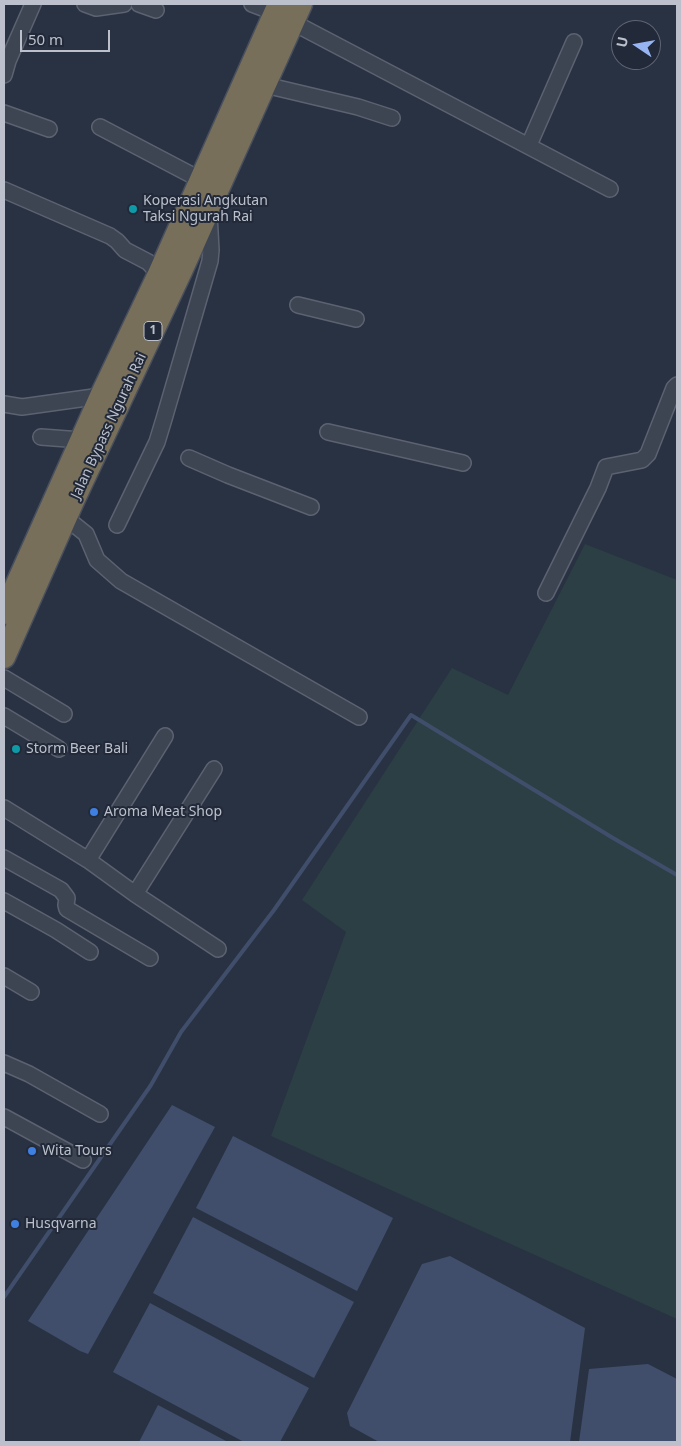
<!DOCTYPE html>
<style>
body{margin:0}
#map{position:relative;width:681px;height:1446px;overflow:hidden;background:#293243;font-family:"Noto Sans",sans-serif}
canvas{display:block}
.frame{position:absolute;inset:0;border:5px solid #bbc0cc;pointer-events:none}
.north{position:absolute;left:611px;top:20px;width:50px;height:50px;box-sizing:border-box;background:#222938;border:1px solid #5f6573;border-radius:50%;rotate:282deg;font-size:14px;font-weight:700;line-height:20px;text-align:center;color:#bbc0cc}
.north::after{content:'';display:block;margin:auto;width:18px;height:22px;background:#98b5f3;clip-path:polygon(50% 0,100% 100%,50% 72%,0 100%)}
.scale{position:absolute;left:20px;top:30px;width:90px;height:22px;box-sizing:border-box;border:2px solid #bbc0cc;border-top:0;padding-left:6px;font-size:15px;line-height:18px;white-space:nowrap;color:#bbc0cc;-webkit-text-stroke:4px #222938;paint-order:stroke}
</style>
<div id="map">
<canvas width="681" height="1446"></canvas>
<div class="frame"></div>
<div class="north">U</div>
<div class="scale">50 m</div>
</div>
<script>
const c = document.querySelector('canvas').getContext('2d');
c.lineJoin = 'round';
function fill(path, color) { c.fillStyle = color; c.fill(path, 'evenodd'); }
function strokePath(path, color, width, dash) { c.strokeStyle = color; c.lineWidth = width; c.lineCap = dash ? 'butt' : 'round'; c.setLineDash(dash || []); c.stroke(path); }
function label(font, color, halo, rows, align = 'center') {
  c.font = font + ' "Noto Sans",sans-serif'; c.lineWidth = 4; c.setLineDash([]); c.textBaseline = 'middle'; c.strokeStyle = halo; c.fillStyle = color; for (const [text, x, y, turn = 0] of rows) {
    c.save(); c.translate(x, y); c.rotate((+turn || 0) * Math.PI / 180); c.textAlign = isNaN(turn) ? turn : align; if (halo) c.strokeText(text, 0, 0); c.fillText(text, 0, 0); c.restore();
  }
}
fill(new Path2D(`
 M 585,544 L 677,580 L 677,1319 L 271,1136 L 346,932 L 302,900 L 452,668 L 508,695 Z`), '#2b3f44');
fill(new Path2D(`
 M 172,1105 L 215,1127 L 88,1354 L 80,1351 L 28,1321 Z
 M 233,1136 L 393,1218 L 357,1291 L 196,1208 Z
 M 193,1217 L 354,1302 L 314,1378 L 153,1293 Z
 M 450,1256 L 585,1328 L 570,1442 L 379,1442 L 350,1426 L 347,1413 L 422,1264 Z
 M 150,1303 L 309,1388 L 280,1442 L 244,1442 L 113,1372 Z
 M 648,1364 L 677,1379 L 677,1442 L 579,1442 L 589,1369 Z
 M 158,1405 L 228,1442 L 139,1442 Z`), '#404e6b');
strokePath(new Path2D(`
 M 4,1297 L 151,1085 L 181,1032 L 274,910 L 411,715 L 613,838 L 677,875`), '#404e6b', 4);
const minor = new Path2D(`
 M 85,4 L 96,8 L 124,4
 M 139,4 L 156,10
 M 252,4 L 268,10
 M 292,22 L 610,189
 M 4,75 L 8,61 L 33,4
 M 265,85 L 358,107 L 392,118
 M 4,113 L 49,129
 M 100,127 L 201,180
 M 529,145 L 574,42
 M 4,190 L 110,236 L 117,241 L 125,250 L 148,262 L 159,274
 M 298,305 L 356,319
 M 4,404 L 22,407 L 101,396
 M 328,432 L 463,463
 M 41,437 L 81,440
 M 189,458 L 228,475 L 311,507
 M 66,518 L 86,534 L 97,560 L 121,581 L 359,717
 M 117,525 L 157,442 L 164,419 L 210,261 L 211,250 L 209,214
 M 546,593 L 598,488 L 606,467 L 642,460 L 648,454 L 674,388 L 677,385
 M 4,678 L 64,714
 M 4,716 L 59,749
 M 4,808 L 88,860 L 135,894 L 218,949
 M 4,858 L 61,890 L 67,898 L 66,905 L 67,909 L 150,958
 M 88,860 L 165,736
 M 135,894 L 214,769
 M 4,901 L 56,930 L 90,952
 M 4,976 L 31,992
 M 4,1063 L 29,1074 L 100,1114
 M 4,1117 L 83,1160`);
const highway = new Path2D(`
 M 4,613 L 101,396 L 159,274 L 279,4
 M 4,657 L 73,501 L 182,269 L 301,4`);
strokePath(minor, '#5c6270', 18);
strokePath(highway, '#484f5d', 25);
strokePath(minor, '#3d4552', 15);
strokePath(highway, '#786f5b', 22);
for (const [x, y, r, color] of [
 [133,209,5,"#0f9aa8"],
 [16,749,5,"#0f9aa8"],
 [94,812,5,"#3f7fe0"],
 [32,1151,5,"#3f7fe0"],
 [15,1224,5,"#3f7fe0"]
]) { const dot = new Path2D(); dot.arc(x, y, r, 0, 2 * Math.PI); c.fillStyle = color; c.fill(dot); strokePath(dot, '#222938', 2); }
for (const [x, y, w] of [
 [153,331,18]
]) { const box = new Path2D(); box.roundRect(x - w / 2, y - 9.5, w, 19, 4); c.fillStyle = '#222938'; c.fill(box); strokePath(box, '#bbc0cc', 1); }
label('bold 12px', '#bbc0cc', null, [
 ["1",153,331]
]);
label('14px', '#bbc0cc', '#222938', [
 ["Koperasi Angkutan",143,201],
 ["Taksi Ngurah Rai",143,217],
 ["Storm Beer Bali",26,749],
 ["Aroma Meat Shop",104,812],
 ["Wita Tours",42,1151],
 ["Husqvarna",25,1224]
], 'left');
label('14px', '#bbc0cc', '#222938', [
 ["Jalan Bypass Ngurah Rai",109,426,-65]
]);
</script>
